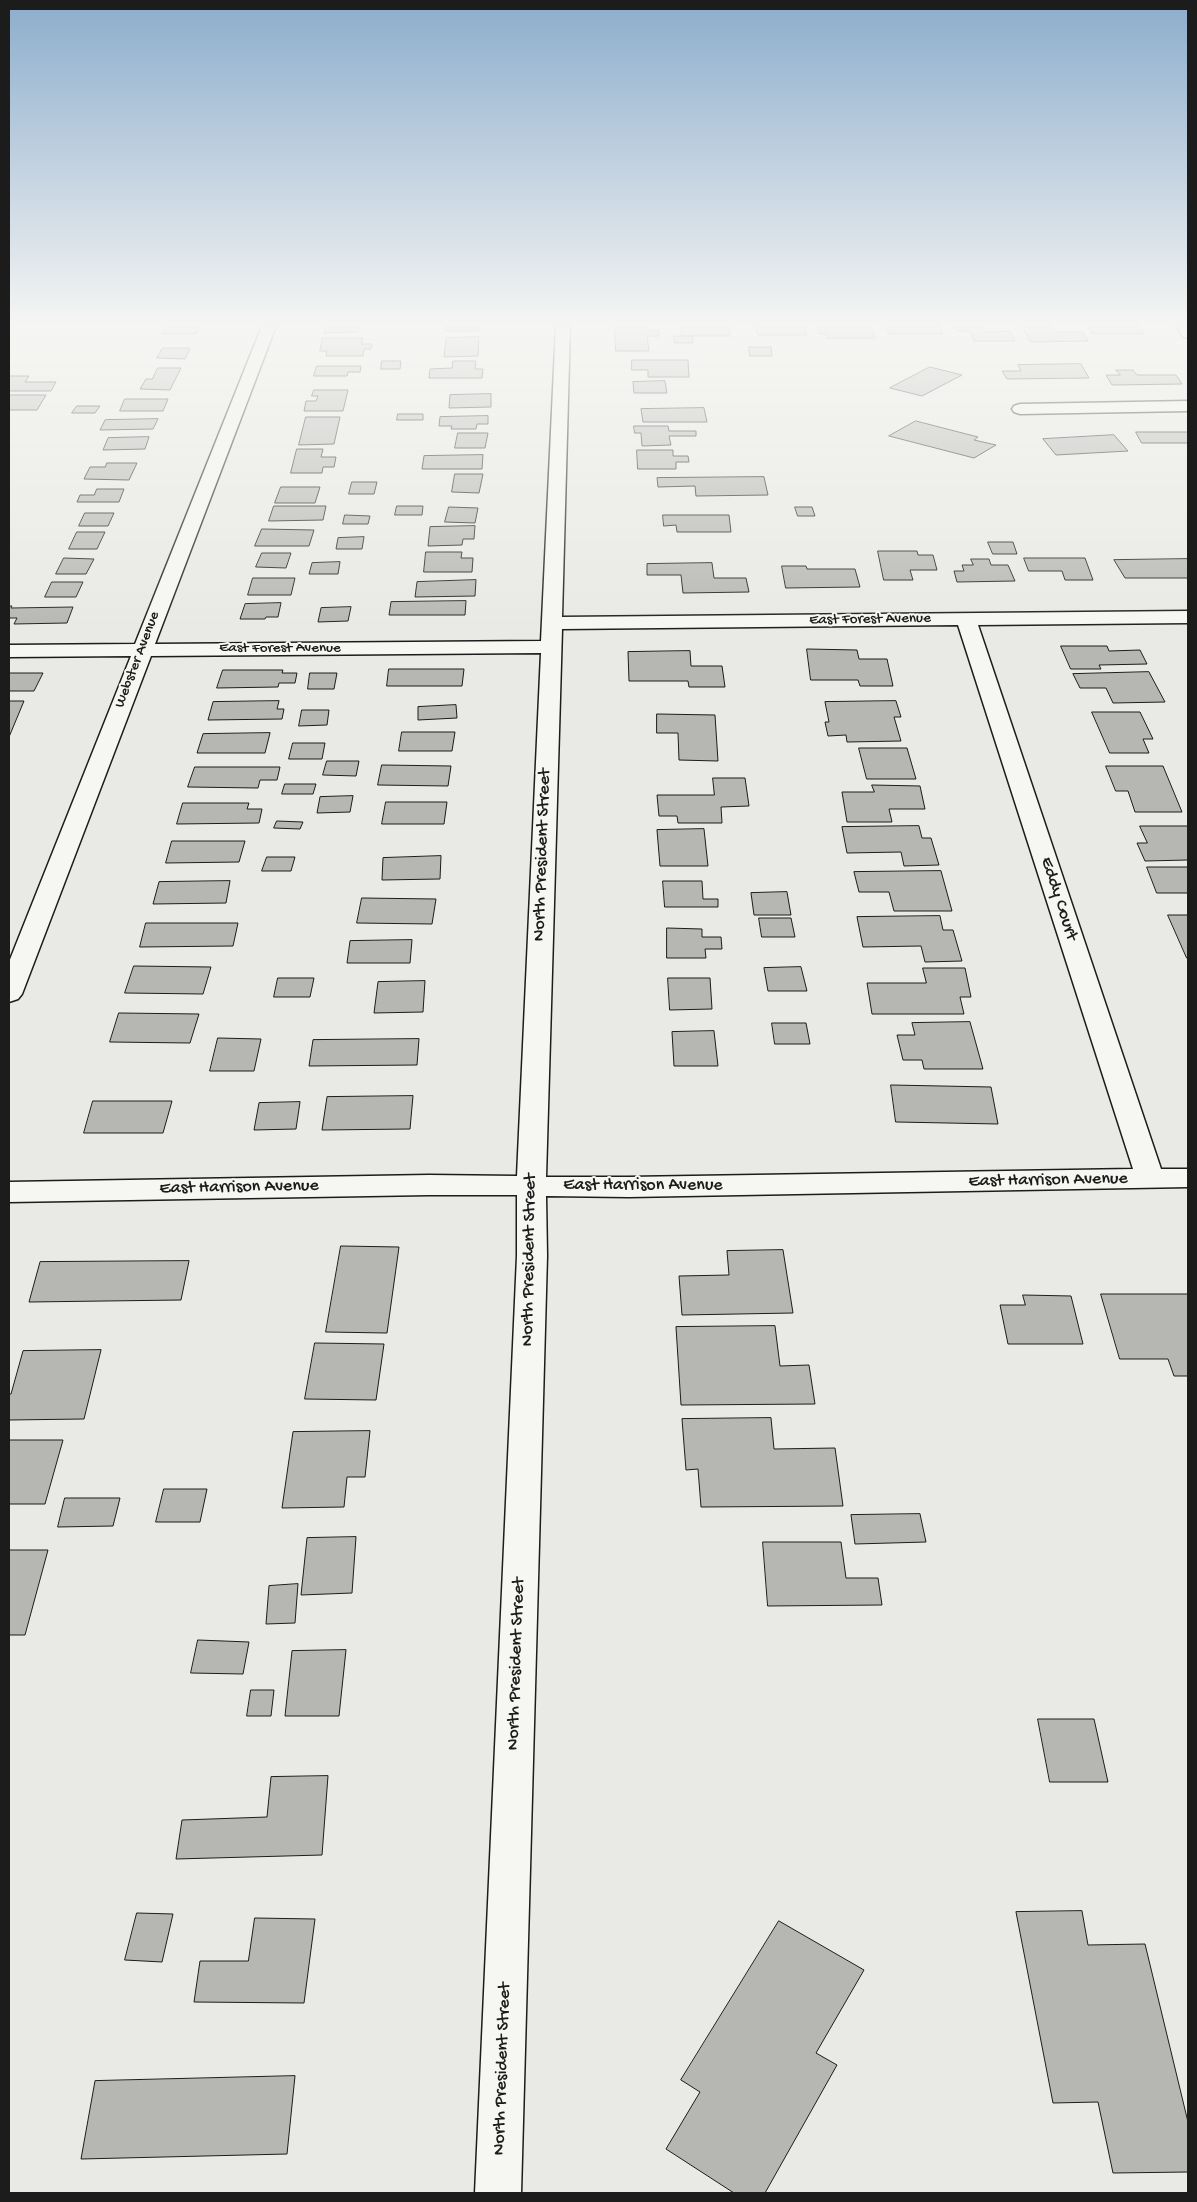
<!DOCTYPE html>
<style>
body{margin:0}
#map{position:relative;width:1197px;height:2202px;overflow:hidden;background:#e9e9e5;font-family:"Gochi Hand",sans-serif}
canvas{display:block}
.frame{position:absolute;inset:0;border:10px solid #1c1c1c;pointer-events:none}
</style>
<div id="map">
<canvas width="1197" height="2202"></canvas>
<div class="frame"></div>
</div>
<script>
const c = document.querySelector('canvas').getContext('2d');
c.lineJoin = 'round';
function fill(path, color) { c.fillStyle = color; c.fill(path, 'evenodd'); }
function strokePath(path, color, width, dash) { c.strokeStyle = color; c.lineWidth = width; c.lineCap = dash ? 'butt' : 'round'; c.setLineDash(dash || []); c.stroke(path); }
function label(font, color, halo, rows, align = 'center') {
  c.font = font + ' "Gochi Hand",sans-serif'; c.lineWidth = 4; c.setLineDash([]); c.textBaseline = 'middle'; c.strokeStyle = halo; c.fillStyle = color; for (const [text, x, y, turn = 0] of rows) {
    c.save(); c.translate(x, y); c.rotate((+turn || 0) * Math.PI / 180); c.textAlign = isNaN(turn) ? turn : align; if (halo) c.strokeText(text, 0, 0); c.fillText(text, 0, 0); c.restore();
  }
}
const building = new Path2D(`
 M 167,326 L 200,326 L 196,334 L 162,334 Z
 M 326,326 L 360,326 L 358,332 L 324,333 Z
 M 446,326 L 480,326 L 479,331 L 445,331 Z
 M 681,326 L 729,326 L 730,336 L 682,336 Z
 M 755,326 L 805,326 L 807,335 L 758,335 Z
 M 817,326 L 871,326 L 875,338 L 827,338 L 826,334 L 819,334 Z
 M 887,326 L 940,326 L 943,334 L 889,334 Z
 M 954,326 L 982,326 L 985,332 L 1010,331 L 1015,341 L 974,341 L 969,331 L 957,331 Z
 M 1022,326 L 1051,326 L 1055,332 L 1083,332 L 1088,341 L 1031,342 Z
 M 1089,326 L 1139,326 L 1144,334 L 1093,334 Z
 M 615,327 L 646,327 L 646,330 L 659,330 L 659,336 L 647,336 L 649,351 L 616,351 Z
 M 674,336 L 692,336 L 693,343 L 675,343 Z
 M 479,337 L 478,356 L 444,357 L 446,338 Z
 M 323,338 L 363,338 L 361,344 L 372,344 L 371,349 L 364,349 L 363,356 L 326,356 L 327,351 L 320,351 Z
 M 749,347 L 771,347 L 772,356 L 750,356 Z
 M 163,348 L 190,348 L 185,359 L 157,358 Z
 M 632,360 L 688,360 L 689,377 L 648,377 L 648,370 L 632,370 Z
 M 382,361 L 401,361 L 400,369 L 381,369 Z
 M 453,361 L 476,361 L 475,369 L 483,369 L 482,378 L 429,378 L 430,369 L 452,368 Z
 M 1081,364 L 1089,378 L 1007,379 L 1002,371 L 1021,371 L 1018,365 Z
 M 317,366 L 361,366 L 360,372 L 348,372 L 347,376 L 314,376 Z
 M 930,367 L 962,375 L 922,396 L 890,388 Z
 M 158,368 L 181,368 L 170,390 L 140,389 L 146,379 L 152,379 Z
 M 1116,370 L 1133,370 L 1137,375 L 1176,375 L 1182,384 L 1112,385 L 1106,375 L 1120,375 Z
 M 9,376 L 29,376 L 25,382 L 56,382 L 51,391 L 9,391 Z
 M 665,381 L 667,393 L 634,393 L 633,382 Z
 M 314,390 L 348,390 L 343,411 L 304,411 L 306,401 L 316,401 L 318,396 L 312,396 Z
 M 491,394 L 491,407 L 449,408 L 450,395 Z
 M 9,395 L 46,395 L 37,410 L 9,410 Z
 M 125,399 L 168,399 L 163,411 L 120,411 Z
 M 77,406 L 100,406 L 95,413 L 72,413 Z
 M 704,408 L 707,422 L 643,422 L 641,409 Z
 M 398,414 L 423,414 L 423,420 L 397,420 Z
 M 488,416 L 488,424 L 477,424 L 476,429 L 451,429 L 452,426 L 439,426 L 440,417 Z
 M 306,417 L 340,417 L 334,444 L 299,445 Z
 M 158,419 L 153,429 L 100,430 L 105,420 Z
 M 916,421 L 978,437 L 974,440 L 996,445 L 974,458 L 889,436 Z
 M 634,426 L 668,426 L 669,431 L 696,431 L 696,436 L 669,436 L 671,445 L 642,446 L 641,433 L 635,433 Z
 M 1136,432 L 1188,432 L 1188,443 L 1142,443 Z
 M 458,433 L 488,433 L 485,448 L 455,448 Z
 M 1114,435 L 1128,451 L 1056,455 L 1043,439 Z
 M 149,437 L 145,449 L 103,450 L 108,438 Z
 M 297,449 L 323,449 L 321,457 L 336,457 L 334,467 L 323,467 L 322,473 L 291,473 Z
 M 637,450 L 673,450 L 673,456 L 688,456 L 689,462 L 676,462 L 676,469 L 638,469 Z
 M 483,455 L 482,469 L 422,469 L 424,456 Z
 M 107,463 L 137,463 L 129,480 L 84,479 L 90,467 L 105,467 Z
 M 455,474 L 483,474 L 479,493 L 452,492 Z
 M 764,477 L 768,495 L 696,496 L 695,486 L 658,487 L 657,478 Z
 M 352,482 L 377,482 L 374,494 L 349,494 Z
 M 281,487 L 320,487 L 315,503 L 275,503 Z
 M 97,489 L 124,489 L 119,502 L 77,502 L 80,495 L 94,495 Z
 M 274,506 L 326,506 L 323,520 L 269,521 Z
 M 397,506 L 423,506 L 422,515 L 395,515 Z
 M 449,507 L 478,508 L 475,523 L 445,522 Z
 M 795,507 L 812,507 L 815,516 L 798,516 Z
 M 85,513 L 114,513 L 108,526 L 79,526 Z
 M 345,515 L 370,516 L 368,524 L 343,524 Z
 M 663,515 L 729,515 L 731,532 L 677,532 L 676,525 L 664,526 Z
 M 475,526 L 474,539 L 463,539 L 462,545 L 428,546 L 430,527 Z
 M 262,529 L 314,530 L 309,546 L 255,546 Z
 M 77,532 L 105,532 L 97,549 L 69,549 Z
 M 364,537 L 362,549 L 336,549 L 338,538 Z
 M 988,542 L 1013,542 L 1017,554 L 993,554 Z
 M 878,551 L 917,551 L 918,555 L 933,555 L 937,570 L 910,570 L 913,580 L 884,580 Z
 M 426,552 L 462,552 L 461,558 L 473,558 L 472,572 L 424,572 Z
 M 262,553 L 291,553 L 286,568 L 256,567 Z
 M 64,558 L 94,559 L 86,574 L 56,574 Z
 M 1024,558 L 1085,558 L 1093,580 L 1065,580 L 1062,571 L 1029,571 Z
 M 971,559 L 989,559 L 991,565 L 1008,565 L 1015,581 L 957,582 L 954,571 L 964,571 L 962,565 L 973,565 Z
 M 1188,559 L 1188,578 L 1125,578 L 1114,560 Z
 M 340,562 L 338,574 L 309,574 L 312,563 Z
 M 712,563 L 714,578 L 746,578 L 749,592 L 683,593 L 681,575 L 647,575 L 647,564 Z
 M 782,566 L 806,566 L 807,569 L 855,569 L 860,587 L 786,588 Z
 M 253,578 L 295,578 L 291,595 L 248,595 Z
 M 476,580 L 475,596 L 415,597 L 417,582 Z
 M 52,582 L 83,582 L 76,597 L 45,597 Z
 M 466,601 L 465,615 L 389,615 L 391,602 Z
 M 281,603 L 278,617 L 266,617 L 265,619 L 240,619 L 245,604 Z
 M 9,606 L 12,606 L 11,608 L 73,607 L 67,623 L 14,624 L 17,618 L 9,618 Z
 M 351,607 L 348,621 L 318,622 L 321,608 Z
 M 1061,646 L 1107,646 L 1109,651 L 1140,650 L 1147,664 L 1099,665 L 1101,669 L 1071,669 Z
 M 807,649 L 857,650 L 859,659 L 887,659 L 893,686 L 860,686 L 858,680 L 811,680 Z
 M 690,651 L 691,666 L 722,666 L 725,687 L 689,687 L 688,681 L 629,681 L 628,652 Z
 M 389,669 L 464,669 L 462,686 L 387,686 Z
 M 223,670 L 283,670 L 282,673 L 297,673 L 295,683 L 279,683 L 278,687 L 217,688 Z
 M 1149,672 L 1165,702 L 1113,703 L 1106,688 L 1080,688 L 1073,674 Z
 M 9,673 L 43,673 L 34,691 L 9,691 Z
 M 310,673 L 337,673 L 334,689 L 308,689 Z
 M 9,701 L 24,701 L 9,737 Z
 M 279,701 L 277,709 L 284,709 L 282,719 L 208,720 L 213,702 Z
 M 896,701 L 901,717 L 894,717 L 901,741 L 847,742 L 846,735 L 828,736 L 825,722 L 829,722 L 825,702 Z
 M 456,705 L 457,718 L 418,720 L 418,707 Z
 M 302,710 L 329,710 L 327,725 L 299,726 Z
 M 1092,712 L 1140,712 L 1153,739 L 1143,739 L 1149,753 L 1110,753 Z
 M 657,714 L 715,715 L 718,761 L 679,760 L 678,733 L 657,733 Z
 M 402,732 L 455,732 L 452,751 L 399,751 Z
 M 270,733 L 265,753 L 197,753 L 203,734 Z
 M 293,743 L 325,743 L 322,759 L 289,759 Z
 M 859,748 L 907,748 L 916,779 L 867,779 Z
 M 327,761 L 359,761 L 356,776 L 323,775 Z
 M 382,765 L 451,766 L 448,786 L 378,785 Z
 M 1106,766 L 1163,766 L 1182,812 L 1135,812 L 1128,791 L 1116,791 Z
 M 195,767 L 280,767 L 277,780 L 260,780 L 258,788 L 188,787 Z
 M 713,778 L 745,778 L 749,806 L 721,807 L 722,823 L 678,823 L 677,816 L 659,816 L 657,795 L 714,795 Z
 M 285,784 L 316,784 L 313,794 L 282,794 Z
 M 872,785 L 920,786 L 925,809 L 889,809 L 892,822 L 847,822 L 842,792 L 874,792 Z
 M 353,796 L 350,812 L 317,813 L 320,797 Z
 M 386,802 L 447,802 L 444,824 L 382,824 Z
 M 183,803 L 249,803 L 247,809 L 262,809 L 259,823 L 177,824 Z
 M 277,821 L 303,822 L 300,829 L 274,828 Z
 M 919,826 L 922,838 L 931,838 L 939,865 L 904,866 L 901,852 L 847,853 L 842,827 Z
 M 1140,826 L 1188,826 L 1188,860 L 1145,861 L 1137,843 L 1147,843 Z
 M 704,829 L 708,866 L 660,866 L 657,830 Z
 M 172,841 L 245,841 L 239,862 L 166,863 Z
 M 441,856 L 440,879 L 382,880 L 383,858 Z
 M 267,857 L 295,857 L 291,871 L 262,871 Z
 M 1147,867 L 1188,867 L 1188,893 L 1157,893 Z
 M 941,871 L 952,911 L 894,911 L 889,892 L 859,892 L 854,872 Z
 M 230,881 L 226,903 L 153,904 L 159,882 Z
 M 663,881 L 702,881 L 703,899 L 718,899 L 718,907 L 665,907 Z
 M 787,892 L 791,915 L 754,915 L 751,893 Z
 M 362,898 L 436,899 L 432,924 L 357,923 Z
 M 1168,915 L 1188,915 L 1188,958 L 1187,958 Z
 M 940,916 L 943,930 L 953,930 L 962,961 L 925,962 L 921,946 L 863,947 L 857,917 Z
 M 759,918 L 791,918 L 795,937 L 762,937 Z
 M 146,923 L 238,923 L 233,946 L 140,947 Z
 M 667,928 L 702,929 L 702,937 L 721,937 L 722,949 L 705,949 L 706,958 L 667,958 Z
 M 412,940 L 410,963 L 347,963 L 350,941 Z
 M 134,966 L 211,967 L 203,994 L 125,993 Z
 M 801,967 L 807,991 L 768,991 L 764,968 Z
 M 923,968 L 965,968 L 971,997 L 960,997 L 964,1014 L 872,1014 L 867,983 L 926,983 Z
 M 278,978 L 314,978 L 310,997 L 274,997 Z
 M 668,978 L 710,978 L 712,1009 L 670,1010 Z
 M 425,981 L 423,1012 L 374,1013 L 378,982 Z
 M 119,1013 L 199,1014 L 190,1043 L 110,1042 Z
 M 970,1022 L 983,1069 L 924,1069 L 922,1060 L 903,1060 L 897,1035 L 915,1035 L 912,1023 Z
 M 772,1023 L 806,1023 L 810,1044 L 775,1044 Z
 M 714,1031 L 718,1066 L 674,1066 L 672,1032 Z
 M 218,1038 L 261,1039 L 254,1071 L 210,1071 Z
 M 419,1039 L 417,1065 L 309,1066 L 313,1040 Z
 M 891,1085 L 991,1087 L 998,1124 L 896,1122 Z
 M 413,1096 L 410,1129 L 322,1130 L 327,1097 Z
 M 93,1101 L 172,1101 L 163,1133 L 84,1133 Z
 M 300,1102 L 296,1129 L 254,1130 L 259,1103 Z
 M 341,1246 L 399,1247 L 387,1333 L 326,1332 Z
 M 783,1250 L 793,1313 L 682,1315 L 679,1276 L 729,1275 L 727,1251 Z
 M 189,1261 L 181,1300 L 29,1302 L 40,1262 Z
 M 1101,1294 L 1188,1294 L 1188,1376 L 1174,1376 L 1168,1359 L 1120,1359 Z
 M 1023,1295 L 1071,1296 L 1083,1344 L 1008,1344 L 1000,1305 L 1025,1305 Z
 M 775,1326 L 780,1366 L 809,1365 L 815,1404 L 681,1405 L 676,1327 Z
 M 315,1343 L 384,1344 L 376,1400 L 305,1399 Z
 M 101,1350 L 84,1419 L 9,1420 L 9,1394 L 11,1394 L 23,1351 Z
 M 771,1418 L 774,1449 L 835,1448 L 843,1506 L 701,1507 L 698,1469 L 686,1470 L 682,1419 Z
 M 370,1431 L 365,1477 L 347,1477 L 344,1507 L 282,1508 L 293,1432 Z
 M 9,1440 L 63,1440 L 45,1504 L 9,1504 Z
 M 164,1489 L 207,1489 L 200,1522 L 156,1522 Z
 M 65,1498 L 120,1498 L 113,1526 L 58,1527 Z
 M 920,1514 L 926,1542 L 855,1544 L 851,1515 Z
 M 356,1537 L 352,1593 L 301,1595 L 307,1538 Z
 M 763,1542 L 841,1542 L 846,1578 L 878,1578 L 882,1605 L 768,1606 Z
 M 9,1550 L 48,1550 L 25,1635 L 9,1635 Z
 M 298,1584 L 295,1623 L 266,1624 L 269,1586 Z
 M 198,1640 L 249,1642 L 243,1674 L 191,1673 Z
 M 346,1650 L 339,1716 L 285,1716 L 292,1651 Z
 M 251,1690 L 274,1690 L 271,1716 L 247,1716 Z
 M 1038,1719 L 1094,1719 L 1108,1782 L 1050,1782 Z
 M 328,1776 L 322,1855 L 176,1859 L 182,1820 L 267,1817 L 271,1777 Z
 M 1082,1911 L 1088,1945 L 1145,1944 L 1188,2122 L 1188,2172 L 1113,2173 L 1098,2102 L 1053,2103 L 1016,1912 Z
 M 137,1913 L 173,1914 L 162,1962 L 125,1960 Z
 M 255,1918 L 315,1919 L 304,2003 L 194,2002 L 200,1961 L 248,1961 Z
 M 779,1921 L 864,1970 L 816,2053 L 837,2065 L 765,2193 L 734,2193 L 666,2149 L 700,2092 L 681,2080 Z
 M 295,2076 L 287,2154 L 81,2159 L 95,2081 Z`);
fill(building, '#b6b6b3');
strokePath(building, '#1c1c1c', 1);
const street = new Path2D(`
 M 262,326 L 276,326 L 155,644 L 541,641 L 556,326 L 570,326 L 562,617 L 1188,611 L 1188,623 L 978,625 L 1161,1169 L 1188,1169 L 1188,1187 L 629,1197 L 546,1196 L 547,1256 L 521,2193 L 475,2193 L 517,1256 L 517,1195 L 429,1195 L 9,1202 L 9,1182 L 429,1175 L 517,1176 L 541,653 L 151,656 L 22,994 L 18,999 L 9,1002 L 9,962 L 131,656 L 9,657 L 9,645 L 135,644 ZM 958,625 L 1133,1169 L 629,1177 L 546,1177 L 562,629 Z
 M 1176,326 L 1188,326 L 1188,338 L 1183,337 Z
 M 1188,401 L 1188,411 L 1020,414 L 1014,412 L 1012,409 L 1014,406 L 1020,404 Z`);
strokePath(street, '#1c1c1c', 3);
fill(street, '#f6f6f2');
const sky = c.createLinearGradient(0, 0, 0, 634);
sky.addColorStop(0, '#8cadcc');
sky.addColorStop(0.51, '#f5f5f3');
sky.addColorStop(1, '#f5f5f300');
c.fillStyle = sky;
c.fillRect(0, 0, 1197, 634);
label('15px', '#1c1c1c', '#f6f6f2', [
 ["East Forest Avenue",870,620,-1],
 ["East Forest Avenue",280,649],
 ["Webster Avenue",138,660,-69]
]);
label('18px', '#1c1c1c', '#f6f6f2', [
 ["North President Street",543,855,-88],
 ["Eddy Court",1058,899,72],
 ["East Harrison Avenue",1048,1181,-1],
 ["East Harrison Avenue",643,1186],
 ["East Harrison Avenue",239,1188,-1],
 ["North President Street",530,1260,-89],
 ["North President Street",517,1664,-88],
 ["North President Street",503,2069,-88]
]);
</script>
